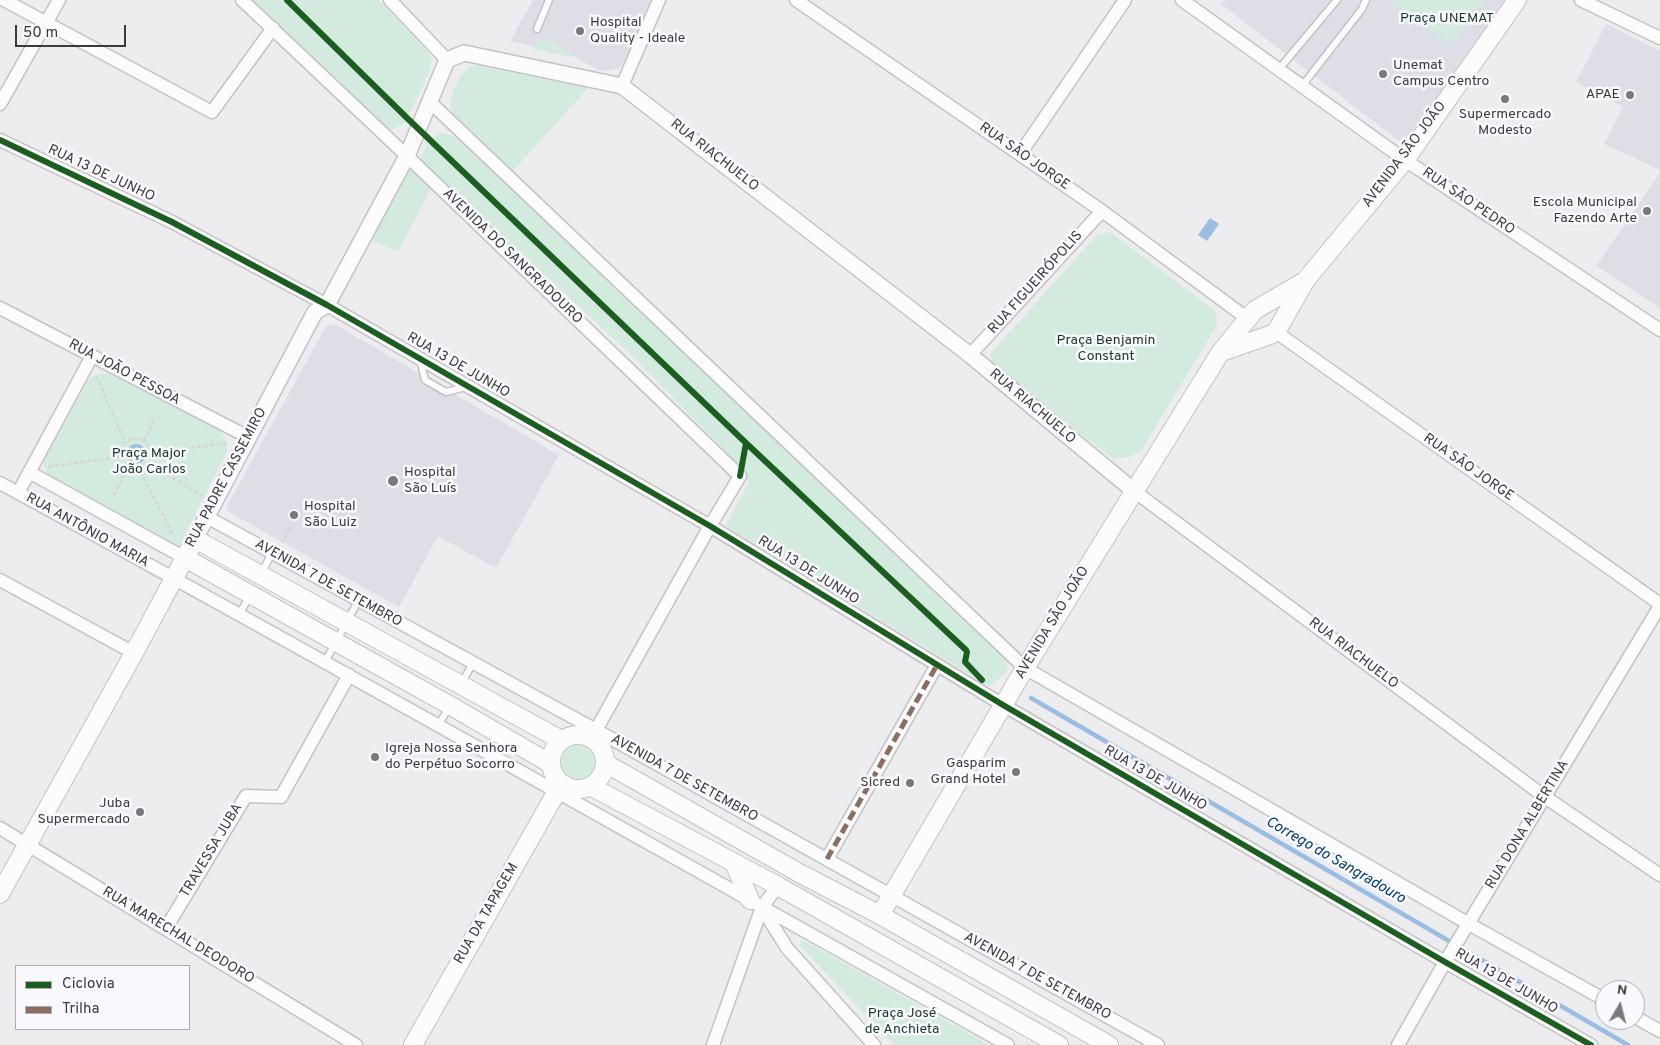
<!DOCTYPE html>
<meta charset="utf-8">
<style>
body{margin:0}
#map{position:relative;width:1660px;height:1045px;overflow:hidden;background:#ededf0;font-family:Overpass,sans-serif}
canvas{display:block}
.legend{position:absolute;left:15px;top:965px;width:175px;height:65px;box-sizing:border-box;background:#f9f9ff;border:1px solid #adadb1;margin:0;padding:6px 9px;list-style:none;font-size:15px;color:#3b3b3d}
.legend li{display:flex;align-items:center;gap:10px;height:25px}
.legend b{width:25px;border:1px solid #adadb1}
.north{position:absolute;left:1595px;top:980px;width:50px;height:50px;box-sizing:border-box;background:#f9f9ff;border:1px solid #adadb1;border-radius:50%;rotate:8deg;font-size:14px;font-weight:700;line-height:20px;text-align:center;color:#3b3b3d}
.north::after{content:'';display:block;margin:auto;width:18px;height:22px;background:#79797c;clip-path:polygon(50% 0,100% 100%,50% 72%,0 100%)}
.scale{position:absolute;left:15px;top:25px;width:111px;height:22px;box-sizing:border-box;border:2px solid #3b3b3d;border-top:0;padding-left:6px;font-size:15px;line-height:18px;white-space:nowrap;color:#3b3b3d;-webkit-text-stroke:4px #f9f9ff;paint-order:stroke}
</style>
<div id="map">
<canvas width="1660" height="1045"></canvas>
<ul class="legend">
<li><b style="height:6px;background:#1b5e20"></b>Ciclovia</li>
<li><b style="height:6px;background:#8d6e63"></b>Trilha</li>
</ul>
<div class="north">N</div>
<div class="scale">50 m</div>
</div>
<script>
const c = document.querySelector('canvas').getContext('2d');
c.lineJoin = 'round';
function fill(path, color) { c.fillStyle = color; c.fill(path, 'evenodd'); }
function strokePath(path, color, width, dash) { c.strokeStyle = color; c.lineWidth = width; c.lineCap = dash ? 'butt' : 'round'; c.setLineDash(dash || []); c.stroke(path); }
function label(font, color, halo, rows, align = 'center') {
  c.font = font + ' Overpass,sans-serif'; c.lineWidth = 5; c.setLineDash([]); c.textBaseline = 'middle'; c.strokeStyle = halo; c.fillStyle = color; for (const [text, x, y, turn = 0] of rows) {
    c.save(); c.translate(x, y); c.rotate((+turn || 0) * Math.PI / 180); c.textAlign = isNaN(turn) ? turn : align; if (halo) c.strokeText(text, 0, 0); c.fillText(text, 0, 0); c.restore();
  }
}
fill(new Path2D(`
 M 533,0 L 651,0 L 626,60 L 618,69 L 602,71 L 597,70 L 573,55 L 572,57 L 534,49 L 534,47 L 510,41 Z
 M 1224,0 L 1510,0 L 1403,144 L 1221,4 Z
 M 1606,24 L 1660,51 L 1660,170 L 1604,144 L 1623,107 L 1576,82 Z
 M 1660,173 L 1660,308 L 1596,266 Z
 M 330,325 L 336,325 L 559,455 L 496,568 L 438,536 L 399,607 L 227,511 L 227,506 L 325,328 Z`), '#dedee6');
fill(new Path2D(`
 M 251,0 L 379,0 L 428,52 L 432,59 L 428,76 L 404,124 L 389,131 Z
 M 1393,0 L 1485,0 L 1452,45 L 1394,4 Z
 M 545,40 L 552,41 L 573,55 L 572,57 L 534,49 L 537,44 Z
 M 474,65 L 588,88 L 513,171 L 455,115 L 450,107 C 453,90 458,73 474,65 Z
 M 440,133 L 451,135 L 467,145 L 1008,662 L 1005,674 L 989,686 L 729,528 L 726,525 L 749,482 L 747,477 L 731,457 L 627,351 L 420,161 C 423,149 431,139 440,133 Z
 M 414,171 L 431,188 L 398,252 L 370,239 L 405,174 L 407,172 Z
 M 1110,232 L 1214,310 L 1217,318 L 1217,325 L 1141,451 L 1130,457 L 1113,459 L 993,366 L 990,354 L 1097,235 Z
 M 109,373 L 218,429 L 227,441 L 227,452 L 179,546 L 176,546 L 48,475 L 43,465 L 45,458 L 88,380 L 93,376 Z
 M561 762a17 17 0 1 1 34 0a17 17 0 1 1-34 0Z
 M 803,940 L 989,1045 L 894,1045 L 799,945 Z`), '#d3ebde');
fill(new Path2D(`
 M 1210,218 L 1219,224 L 1207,241 L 1198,235 Z
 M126 454a10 10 0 1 1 20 0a10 10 0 1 1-20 0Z`), '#99bde3');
strokePath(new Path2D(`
 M 1031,698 L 1628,1045`), '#99bde3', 4.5);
const service = new Path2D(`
 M 537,29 L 549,0
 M 1279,69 L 1337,0
 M 1302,86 L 1362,9 L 1366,0
 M 420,359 L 425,380 L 446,392 L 466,387
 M 261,574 L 272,553
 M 239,614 L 250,596
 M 325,662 L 358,601
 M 461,684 L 473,663
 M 438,726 L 449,707`);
const minor = new Path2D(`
 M 4,0 L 212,112 L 273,28
 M 242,0 L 407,156 L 740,476 L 710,526 L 596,730 L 593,740
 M 390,0 L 447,60
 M 796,0 L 1102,211 L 1248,319
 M 1182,0 L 1405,160 L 1660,330
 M 1581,0 L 1660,38
 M 622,86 L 659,0
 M 430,102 L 1025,668 L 1469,924 L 1605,1000
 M 0,104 L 59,0
 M 0,140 L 172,222 L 327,305 L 710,526 L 1003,705 L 1445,962 L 1591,1045
 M 1020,154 L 1125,0
 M 0,308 L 248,437
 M 1276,332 L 1660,604
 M 970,355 L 1102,211
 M 29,472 L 185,558
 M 0,483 C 338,667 672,857 1008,1045
 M 1134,491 L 1545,797 L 1660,875
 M 18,493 L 92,356
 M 207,517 L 596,730 L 1158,1045
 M 0,580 L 134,653
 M 0,828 L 356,1045
 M 827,859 L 937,665
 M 762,908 L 787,948 L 874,1045
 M 166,928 L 246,796 L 281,797 L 349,675
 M 1635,1017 L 1660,1031
 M 713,1045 L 762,907 L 778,886
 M 1398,1045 L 1445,962 L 1660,606`);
const tertiary = new Path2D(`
 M 195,539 L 315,312 L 327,305 L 407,156 L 447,60 L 464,53 L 622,86 L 970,355 L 1134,491`);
const secondary = new Path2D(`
 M 1221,352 L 1270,335 L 1276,332 L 1305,281 L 1405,160 L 1517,0
 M 185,558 L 451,706 L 551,764
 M551 762a27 27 0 1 1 54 0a27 27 0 1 1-54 0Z
 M 605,763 L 801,874 L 880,915 L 1109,1045
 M 590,786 L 778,886 L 1059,1045
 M 734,863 L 750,900
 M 0,894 L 134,653 L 195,539 L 561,740
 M 880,915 L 1025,668 L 1220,353 L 1255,310 L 1305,281
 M 413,1045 L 556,793 L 565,785`);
strokePath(service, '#c3c3c5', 9);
strokePath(minor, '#c3c3c5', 15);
strokePath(tertiary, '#c3c3c5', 18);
strokePath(secondary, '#c3c3c5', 20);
strokePath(new Path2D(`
 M 96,376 L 125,442
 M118 456a17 17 0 1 1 34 0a17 17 0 1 1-34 0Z
 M 144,441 L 154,419
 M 152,453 L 228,443
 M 150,464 L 202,496
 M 48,467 L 118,457
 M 141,472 L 173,535
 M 114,495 L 127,470
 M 282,543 L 291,527`), '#d6d6d7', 2.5, [4, 2.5]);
strokePath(service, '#fcfcfd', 6);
strokePath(minor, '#fcfcfd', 12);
strokePath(tertiary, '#fcfcfd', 15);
strokePath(secondary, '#fcfcfd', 18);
strokePath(new Path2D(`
 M 827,859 L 937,665`), '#8d6e63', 5, [10, 5]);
strokePath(new Path2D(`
 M 287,0 L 406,117 L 746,443 L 740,476
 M 0,140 L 172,222 L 327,305 L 710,526 L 1003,705 L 1445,962 L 1591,1045
 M 746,443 L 966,650 L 967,652 L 965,662 L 982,680`), '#1b5e20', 6);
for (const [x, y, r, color] of [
 [580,31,5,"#79797c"],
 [1383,74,5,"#79797c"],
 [1630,95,5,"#79797c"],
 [1505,99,5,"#79797c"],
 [1647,211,5,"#79797c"],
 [393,481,6,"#79797c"],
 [294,515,5,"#79797c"],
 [375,757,5,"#79797c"],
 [1016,772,5,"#79797c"],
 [910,783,5,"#79797c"],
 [140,812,5,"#79797c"]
]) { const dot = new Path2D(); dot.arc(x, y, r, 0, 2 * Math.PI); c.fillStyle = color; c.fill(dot); strokePath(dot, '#f9f9ff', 2); }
label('14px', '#173827', '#f9f9ff', [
 ["Praça UNEMAT",1447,19],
 ["Praça Benjamin",1106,341],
 ["Constant",1106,357],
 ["Praça Major",149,454],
 ["João Carlos",149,470],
 ["Praça José",902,1014],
 ["de Anchieta",902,1030]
]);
label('14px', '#3b3b3d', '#f9f9ff', [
 ["Hospital",590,23],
 ["Quality - Ideale",590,39],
 ["Unemat",1393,66],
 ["Campus Centro",1393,82],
 ["APAE",1620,95,"right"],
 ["Supermercado",1505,115,"center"],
 ["Modesto",1505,131,"center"],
 ["Escola Municipal",1637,203,"right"],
 ["Fazendo Arte",1637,219,"right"],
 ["Hospital",404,473],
 ["São Luís",404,489],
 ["Hospital",304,507],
 ["São Luiz",304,523],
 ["Igreja Nossa Senhora",385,749],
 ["do Perpétuo Socorro",385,765],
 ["Gasparim",1006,764,"right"],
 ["Grand Hotel",1006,780,"right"],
 ["Sicred",900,783,"right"],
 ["Juba",130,804,"right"],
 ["Supermercado",130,820,"right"]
], 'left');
label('14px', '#3b3b3d', '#f9f9ff', [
 ["AVENIDA SÃO JOÃO",1405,155,-53],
 ["RUA RIACHUELO",714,156,38],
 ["RUA SÃO JORGE",1024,157,35],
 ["RUA 13 DE JUNHO",101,174,25],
 ["RUA SÃO PEDRO",1468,202,34],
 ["AVENIDA DO SANGRADOURO",512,257,44],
 ["RUA FIGUEIRÓPOLIS",1036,283,-48],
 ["RUA 13 DE JUNHO",458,366,30],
 ["RUA JOÃO PESSOA",124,373,28],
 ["RUA RIACHUELO",1032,407,40],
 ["RUA SÃO JORGE",1468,468,35],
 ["RUA PADRE CASSEMIRO",227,478,-62],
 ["RUA ANTÔNIO MARIA",87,531,29],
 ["RUA 13 DE JUNHO",808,571,32],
 ["AVENIDA 7 DE SETEMBRO",328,584,29],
 ["AVENIDA SÃO JOÃO",1053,623,-59],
 ["RUA RIACHUELO",1353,654,37],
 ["AVENIDA 7 DE SETEMBRO",684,779,29],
 ["RUA 13 DE JUNHO",1155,779,30],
 ["RUA DONA ALBERTINA",1528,825,-59],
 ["TRAVESSA JUBA",212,851,-59],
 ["RUA DA TAPAGEM",487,914,-60],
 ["RUA MARECHAL DEODORO",178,936,31],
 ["AVENIDA 7 DE SETEMBRO",1037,977,29],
 ["RUA 13 DE JUNHO",1506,982,30]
]);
label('italic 15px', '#003e6e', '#f9f9ff', [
 ["Corrego do Sangradouro",1335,861,30]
]);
</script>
